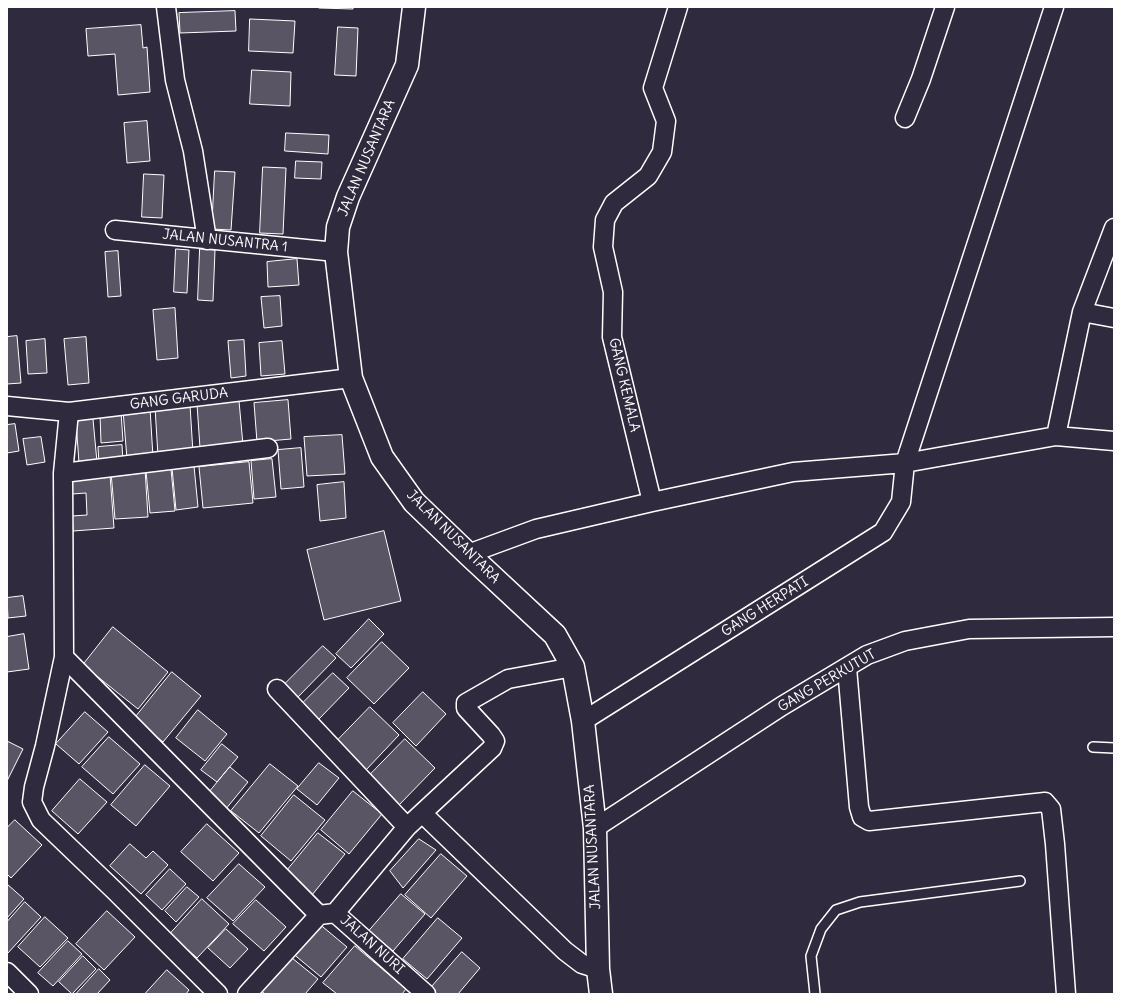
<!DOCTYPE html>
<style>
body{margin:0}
#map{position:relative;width:1121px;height:1001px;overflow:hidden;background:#2f2a3d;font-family:Delius,sans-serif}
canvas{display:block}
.frame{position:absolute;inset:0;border:8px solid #fff;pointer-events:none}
</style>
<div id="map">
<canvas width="1121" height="1001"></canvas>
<div class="frame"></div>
</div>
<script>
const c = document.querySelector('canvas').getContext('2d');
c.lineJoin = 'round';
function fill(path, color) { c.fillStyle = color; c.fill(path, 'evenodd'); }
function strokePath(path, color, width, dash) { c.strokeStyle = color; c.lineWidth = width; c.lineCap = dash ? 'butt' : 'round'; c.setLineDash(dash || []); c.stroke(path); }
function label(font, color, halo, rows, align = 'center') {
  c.font = font + ' Delius,sans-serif'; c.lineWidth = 3; c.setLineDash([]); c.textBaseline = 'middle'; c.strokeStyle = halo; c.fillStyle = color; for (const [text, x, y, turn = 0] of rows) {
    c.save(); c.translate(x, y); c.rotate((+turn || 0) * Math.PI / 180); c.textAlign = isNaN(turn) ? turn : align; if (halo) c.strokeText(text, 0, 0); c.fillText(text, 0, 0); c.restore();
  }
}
const building = new Path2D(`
 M 319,7 L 353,7 L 353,9 L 319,8 Z
 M 235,11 L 236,31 L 180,33 L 179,13 Z
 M 250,19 L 295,21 L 293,53 L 249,51 Z
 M 141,25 L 143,48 L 147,47 L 150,92 L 118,95 L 115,54 L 88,56 L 86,29 Z
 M 338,27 L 358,28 L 356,76 L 335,75 Z
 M 252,70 L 291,72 L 290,106 L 250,104 Z
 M 147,121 L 150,161 L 127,163 L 124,123 Z
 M 286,133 L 329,135 L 328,154 L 285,151 Z
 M 296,161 L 322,162 L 321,179 L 295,178 Z
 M 263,167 L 286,168 L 283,234 L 260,233 Z
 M 215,171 L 235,172 L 231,230 L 212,229 Z
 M 144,174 L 164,175 L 162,218 L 142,217 Z
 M 176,249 L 189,250 L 187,293 L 174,292 Z
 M 200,249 L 215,250 L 213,301 L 198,300 Z
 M 118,251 L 121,296 L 108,297 L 105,252 Z
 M 297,259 L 299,285 L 268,287 L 267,262 Z
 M 280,296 L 282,326 L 264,328 L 261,297 Z
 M 175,308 L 178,358 L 157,360 L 153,310 Z
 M 17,336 L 21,383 L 7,384 L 7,337 Z
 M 86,337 L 89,383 L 68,385 L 64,339 Z
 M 45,339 L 47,373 L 28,374 L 26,341 Z
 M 244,340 L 246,376 L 231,378 L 228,341 Z
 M 282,341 L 285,374 L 261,376 L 259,343 Z
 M 288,400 L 291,439 L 257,442 L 254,403 Z
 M 239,401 L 243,445 L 200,448 L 197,404 Z
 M 190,405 L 193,453 L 158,456 L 155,407 Z
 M 150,408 L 153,457 L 127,459 L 123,410 Z
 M 121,412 L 123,441 L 101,443 L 100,414 Z
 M 93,419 L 97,462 L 79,463 L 76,421 Z
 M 15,424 L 19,451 L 7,453 L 7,425 Z
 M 342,435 L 345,474 L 307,476 L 304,437 Z
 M 41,437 L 45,462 L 27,465 L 23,439 Z
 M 122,445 L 123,462 L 99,464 L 98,447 Z
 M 301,448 L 304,487 L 281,489 L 278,450 Z
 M 272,459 L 276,497 L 254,499 L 251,461 Z
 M 249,462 L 253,503 L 203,508 L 199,467 Z
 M 194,466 L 198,507 L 176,510 L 172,468 Z
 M 145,469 L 148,517 L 115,519 L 111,472 Z
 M 171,469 L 175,511 L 150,513 L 146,471 Z
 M 110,475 L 114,528 L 73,531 L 72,516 L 87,515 L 86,493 L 72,494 L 71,477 Z
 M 344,482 L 346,518 L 320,521 L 317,485 Z
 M 384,531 L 401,601 L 324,620 L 307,550 Z
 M 23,596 L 26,616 L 8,618 L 7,598 Z
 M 369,619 L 384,634 L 351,668 L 336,654 Z
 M 113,627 L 168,672 L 138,709 L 83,665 Z
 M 24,634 L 29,669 L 7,672 L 7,637 Z
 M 382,642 L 409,668 L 374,704 L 347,678 Z
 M 323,646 L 336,658 L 297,698 L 284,685 Z
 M 172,672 L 201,696 L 163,742 L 134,719 Z
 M 333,673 L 349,688 L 319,719 L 303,703 Z
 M 423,692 L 446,714 L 416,746 L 393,723 Z
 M 370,707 L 399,735 L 365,771 L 336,742 Z
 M 198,710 L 227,734 L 205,761 L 176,738 Z
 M 85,712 L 108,732 L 79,764 L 56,744 Z
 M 109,737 L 140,764 L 113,794 L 82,767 Z
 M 405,739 L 435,768 L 398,806 L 368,777 Z
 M 7,741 L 23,749 L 7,781 Z
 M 222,744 L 238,757 L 217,782 L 201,770 Z
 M 319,763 L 339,778 L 317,805 L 297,789 Z
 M 270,764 L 298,786 L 259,833 L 231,811 Z
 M 145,765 L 170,786 L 136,826 L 111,805 Z
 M 230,767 L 248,782 L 225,810 L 207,795 Z
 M 80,779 L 107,802 L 78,834 L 52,811 Z
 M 353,791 L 382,814 L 349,854 L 321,830 Z
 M 294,795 L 325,820 L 291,861 L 261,836 Z
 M 15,820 L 42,845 L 11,878 L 7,874 L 7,828 Z
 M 207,824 L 239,853 L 213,881 L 181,852 Z
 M 318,833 L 345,854 L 312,895 L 285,873 Z
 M 419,839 L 436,850 L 403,888 L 390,871 Z
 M 130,844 L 146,858 L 153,851 L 168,865 L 141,894 L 110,866 Z
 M 441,854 L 467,876 L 431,918 L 405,895 Z
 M 239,864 L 265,887 L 233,921 L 207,898 Z
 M 170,869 L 186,884 L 162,910 L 146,895 Z
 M 7,884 L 24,899 L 7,918 Z
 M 187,887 L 199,897 L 176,922 L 165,911 Z
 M 401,894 L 425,914 L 393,951 L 369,931 Z
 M 202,899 L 229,924 L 197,958 L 170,934 Z
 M 256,900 L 286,927 L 264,951 L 233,924 Z
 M 25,902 L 41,917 L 7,954 L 7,922 Z
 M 107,911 L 135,937 L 104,970 L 76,944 Z
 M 45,917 L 68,938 L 40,967 L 18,947 Z
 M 438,918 L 462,938 L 427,979 L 403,959 Z
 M 317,922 L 347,947 L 321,977 L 291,952 Z
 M 226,929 L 248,949 L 230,968 L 208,948 Z
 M 68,941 L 82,954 L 53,986 L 38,973 Z
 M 355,946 L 406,989 L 402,994 L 337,994 L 323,983 Z
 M 462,952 L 480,968 L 458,994 L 434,994 L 429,990 Z
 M 287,954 L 318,979 L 305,994 L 265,994 L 258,988 Z
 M 83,956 L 96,969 L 72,994 L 59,982 Z
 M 99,969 L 110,980 L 97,994 L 76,994 Z
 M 167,970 L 189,990 L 186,994 L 145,994 Z`);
fill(building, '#595564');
strokePath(building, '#fff', 1);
const lane = new Path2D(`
 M 1093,747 L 1114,748
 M 815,994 L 811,956 L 821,929 L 836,910 L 860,902 L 1020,881`);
const street = new Path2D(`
 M 166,7 L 175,80 L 193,151 L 207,240
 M 905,118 L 921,79 L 945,7
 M 115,230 L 336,252
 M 1082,312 L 1114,318
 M 7,406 L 69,412 L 351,378
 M 69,412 L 63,473 L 64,657 L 45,746 L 34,787 L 32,802 L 41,820 L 115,891 L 218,994
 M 1056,436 L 1082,312 L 1114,228
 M 63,473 L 268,448
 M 652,502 L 612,337 L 613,292 L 603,247 L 605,220 L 614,203 L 648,176 L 662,152 L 666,121 L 653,88 L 678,7
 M 468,554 L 536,529 L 652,502 L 793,472 L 905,463 L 1056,436 L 1114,441
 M 64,657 L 319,915
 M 847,668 L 859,807 L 862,817 L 869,821 L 1045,802 L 1051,809 L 1055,844 L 1066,994
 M 277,689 L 407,827
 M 583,721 L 883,532 L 901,502 L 905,463 L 1054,7
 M 422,813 L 565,951 L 582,964 L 598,969
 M 595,828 L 782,706 L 867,655 L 905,641 L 969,629 L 1114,627
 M 335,913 L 426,994
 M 7,972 L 29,994
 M 247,994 L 319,915 L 335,913 L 407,827 L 492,748 L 495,741 L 491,735 L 466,708 L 466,703 L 508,679 L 573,667`);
const secondary = new Path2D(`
 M 414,7 L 407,65 L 348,197 L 338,227 L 336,252 L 351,378 L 382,457 L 414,502 L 468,554 L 555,635 L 573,667 L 583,721 L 595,828 L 598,969 L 601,994`);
strokePath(lane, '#fff', 12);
strokePath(street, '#fff', 21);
strokePath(secondary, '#fff', 25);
strokePath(lane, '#2f2a3d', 9);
strokePath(street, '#2f2a3d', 18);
strokePath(secondary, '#2f2a3d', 22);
label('14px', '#fff', '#2f2a3d', [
 ["JALAN NUSANTARA",367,158,-67],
 ["JALAN NUSANTRA 1",225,241,6],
 ["GANG KEMALA",624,385,77],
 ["GANG GARUDA",179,399,-7],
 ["JALAN NUSANTARA",453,537,45],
 ["GANG HERPATI",765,607,-32],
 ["GANG PERKUTUT",827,681,-30],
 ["JALAN NUSANTARA",593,847,-93],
 ["JALAN NURI",372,945,42]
]);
</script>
